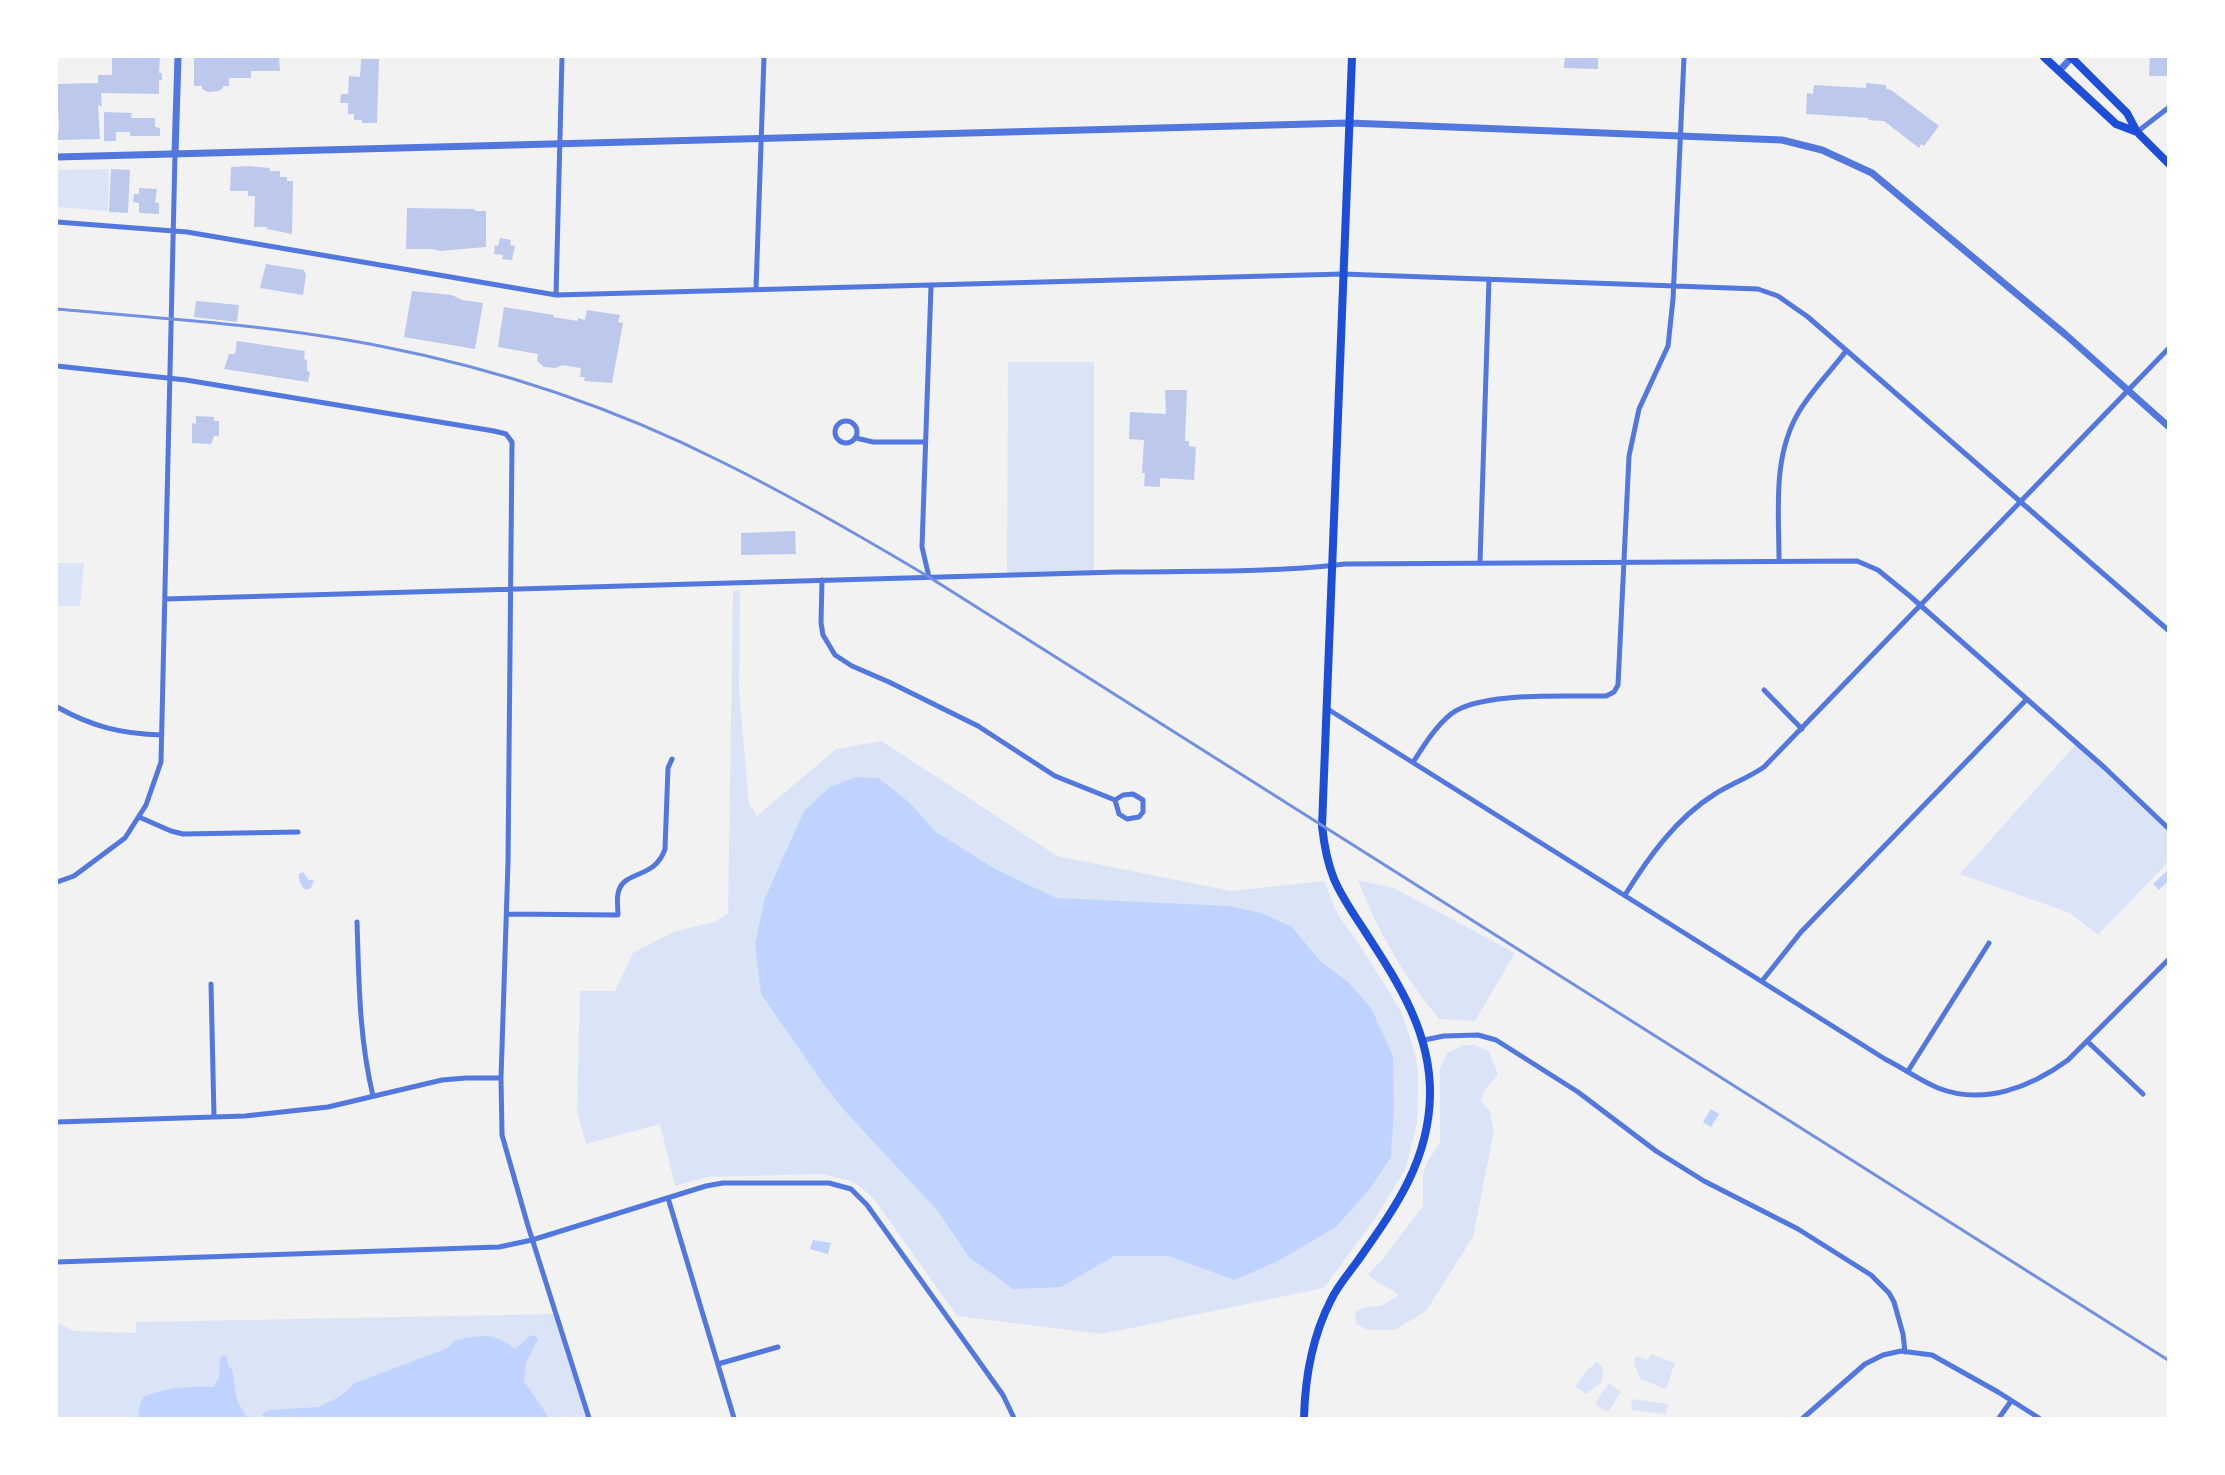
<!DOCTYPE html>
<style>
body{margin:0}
#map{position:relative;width:2225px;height:1475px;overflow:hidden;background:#f2f2f2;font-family:Montserrat,sans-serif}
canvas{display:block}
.frame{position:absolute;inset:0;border:58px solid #fff;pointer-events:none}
</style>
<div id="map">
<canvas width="2225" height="1475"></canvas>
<div class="frame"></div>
</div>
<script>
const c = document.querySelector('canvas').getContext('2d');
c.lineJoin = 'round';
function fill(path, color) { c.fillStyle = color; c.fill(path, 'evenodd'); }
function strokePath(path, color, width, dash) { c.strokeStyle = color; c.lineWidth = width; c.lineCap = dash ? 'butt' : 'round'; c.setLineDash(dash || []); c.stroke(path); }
fill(new Path2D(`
 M 109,169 L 108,211 L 57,207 L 57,170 Z
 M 1008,362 L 1094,362 L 1094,572 L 1007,576 Z
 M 57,563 L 84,563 L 80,606 L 57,606 Z
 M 740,590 L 739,690 L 749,804 L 757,816 L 836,749 L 882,741 L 1057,856 L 1231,891 L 1324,881 L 1338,915 L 1359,944 L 1401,1011 L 1412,1044 L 1417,1064 L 1418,1088 L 1417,1123 L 1406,1168 L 1376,1217 L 1324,1288 L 1102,1334 L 957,1316 L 874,1199 L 863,1189 L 851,1181 L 823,1174 L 707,1177 L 675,1186 L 660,1124 L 586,1144 L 577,1111 L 580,991 L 615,991 L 633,953 L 673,932 L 714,922 L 728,913 L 733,591 Z
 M 2077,743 L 2168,828 L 2168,862 L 2098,935 L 2070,913 L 1960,874 Z
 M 1358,880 L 1394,888 L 1515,953 L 1475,1021 L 1439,1019 C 1404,977 1377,930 1358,880 Z
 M 1464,1045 L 1474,1045 L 1489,1051 L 1498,1075 L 1485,1090 L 1481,1101 L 1490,1111 L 1494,1131 L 1473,1237 L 1426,1311 L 1395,1330 L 1368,1330 L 1356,1324 L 1355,1312 L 1365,1307 L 1381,1306 L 1399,1295 C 1389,1287 1377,1284 1368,1274 L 1382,1260 L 1423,1206 L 1423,1174 L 1428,1161 L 1440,1142 L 1440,1069 L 1447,1053 Z
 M 555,1314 L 589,1418 L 57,1418 L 57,1322 L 74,1331 L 136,1333 L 136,1322 Z
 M 1651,1354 L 1675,1363 L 1666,1389 L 1640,1379 L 1634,1363 L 1636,1356 L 1648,1360 Z
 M 1597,1361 L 1603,1368 L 1602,1382 L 1586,1394 L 1575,1386 C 1582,1376 1588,1369 1597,1361 Z
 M 1609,1383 L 1621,1392 L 1609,1411 L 1602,1410 L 1595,1403 Z
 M 1632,1399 L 1668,1404 L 1666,1414 L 1631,1410 Z`), '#dbe4f7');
fill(new Path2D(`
 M 856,777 L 878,778 L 909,802 L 936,832 L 997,870 L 1056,898 L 1229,906 L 1261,913 L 1292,927 L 1320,961 L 1348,982 L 1371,1008 L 1393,1056 L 1394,1107 L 1391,1157 L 1369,1190 L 1336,1227 L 1276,1262 L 1234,1280 L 1169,1256 L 1114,1256 L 1061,1287 L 1013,1289 L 969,1257 L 937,1210 L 845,1111 L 825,1086 L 761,994 L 755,944 L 765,898 L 804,811 L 830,787 Z
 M 2167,871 L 2168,881 L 2159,890 L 2153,884 Z
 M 303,872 L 309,880 L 314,880 L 311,888 L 306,890 C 301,887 298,879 299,874 Z
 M 1711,1109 L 1719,1114 L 1711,1127 L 1703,1122 Z
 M 813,1240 L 831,1243 L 828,1254 L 810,1249 Z
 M 534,1335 L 538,1339 L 526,1363 L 524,1381 L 549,1418 L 264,1418 L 265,1417 L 261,1415 L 269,1410 L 319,1407 L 341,1396 L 355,1383 L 448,1348 L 455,1340 C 480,1336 494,1331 515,1349 L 530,1336 Z
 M 224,1355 L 227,1357 L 228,1365 L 232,1369 L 237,1400 L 247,1418 L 138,1418 L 139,1408 L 143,1397 C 167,1387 189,1386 214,1387 L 219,1377 L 220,1358 Z`), '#bfd3fe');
fill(new Path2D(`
 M 112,57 L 160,57 L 159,73 L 162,73 L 162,80 L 159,80 L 159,94 L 101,93 L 102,106 L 98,105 L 100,139 L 57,140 L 57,131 L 59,131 L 57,84 L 98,83 L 98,75 L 112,75 Z
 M 194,57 L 279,57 L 280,71 L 251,71 L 251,78 L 229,78 L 229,86 L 223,86 L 223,88 L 219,91 L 208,92 L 202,89 L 202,86 L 194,86 Z
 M 1565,57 L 1598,57 L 1598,69 L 1564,68 Z
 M 2150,57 L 2168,57 L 2168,76 L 2149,76 Z
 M 361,59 L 379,59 L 377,123 L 362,123 L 362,120 L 354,120 L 354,114 L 348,114 L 348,103 L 340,103 L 341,94 L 348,94 L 349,76 L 360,77 Z
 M 1866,83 L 1886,85 L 1886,89 L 1891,90 L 1939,126 L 1924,146 L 1921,144 L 1919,148 L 1884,121 L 1868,120 L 1869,118 L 1806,114 L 1807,93 L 1813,94 L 1814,85 L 1866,88 Z
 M 104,112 L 132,113 L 131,118 L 155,118 L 155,127 L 160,128 L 160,136 L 130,136 L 130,132 L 116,132 L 116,141 L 104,141 Z
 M 248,166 L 270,168 L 270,171 L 280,171 L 280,177 L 287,177 L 287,181 L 293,181 L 292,234 L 267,229 L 267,227 L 254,227 L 255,196 L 248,196 L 248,191 L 230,191 L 231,167 Z
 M 111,169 L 130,170 L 128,213 L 109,212 Z
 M 139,188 L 157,189 L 155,202 L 159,203 L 159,214 L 139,213 L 139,203 L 133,202 L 134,194 L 139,194 Z
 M 407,208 L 475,209 L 475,211 L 486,211 L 486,247 L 440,251 L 432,249 L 406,249 Z
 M 500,238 L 511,240 L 510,245 L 515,246 L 512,260 L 502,259 L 503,255 L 494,254 L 495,245 L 498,246 Z
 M 266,264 L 304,270 L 306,275 L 303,295 L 260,288 Z
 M 412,291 L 452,295 L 462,300 L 483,303 L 475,349 L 404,337 Z
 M 196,301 L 239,305 L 237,322 L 194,317 Z
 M 504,307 L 554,315 L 553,317 L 578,321 L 578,318 L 585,320 L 587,310 L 620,315 L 618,322 L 623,323 L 612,383 L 584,381 L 585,377 L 580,377 L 581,368 L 562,365 L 556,368 L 544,367 L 537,361 L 538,354 L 498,347 Z
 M 237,341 L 305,351 L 304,359 L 307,360 L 307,371 L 310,372 L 308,382 L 224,369 L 229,354 L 235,354 Z
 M 1165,390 L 1187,390 L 1185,441 L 1189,441 L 1189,446 L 1196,447 L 1194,480 L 1160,478 L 1160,487 L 1144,486 L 1145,473 L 1142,473 L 1144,440 L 1129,439 L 1130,412 L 1166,414 Z
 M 196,416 L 214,417 L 214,421 L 219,421 L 219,436 L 214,436 L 211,444 L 192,443 L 192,423 L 196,424 Z
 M 795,531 L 796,554 L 741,555 L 741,533 Z`), '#bdc9ec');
strokePath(new Path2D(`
 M 2137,132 L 2168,108
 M 57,222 L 187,232 L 556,295 L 1343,274 L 1758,289 L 1778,296 L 1808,317 L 2168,630
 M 756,289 L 764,57
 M 556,295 L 562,57
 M 57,366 L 186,380 L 494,431 L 506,434 L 512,442 L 508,862 L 501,1078 L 502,1135 L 528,1226 L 589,1418
 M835 432a11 11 0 1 1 22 0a11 11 0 1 1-22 0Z
 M 856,438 L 873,442 L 924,442
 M 1779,560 C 1779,510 1772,455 1800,410 C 1813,389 1831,371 1846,351
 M 1480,562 L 1489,279
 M 929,577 L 922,547 L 931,286
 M 822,580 L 821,623 L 823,635 L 835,655 L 852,666 L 889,682 L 978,726 L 1055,776 L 1115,800
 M 165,599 L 1118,572 C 1193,571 1270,573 1345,564 L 1857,561 L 1878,570 L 1911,597 L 2105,768 L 2168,828
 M 1764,690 L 1802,729
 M 57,707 C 93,727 122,734 162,735
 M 1326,708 L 1885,1059 C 1903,1068 1919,1080 1938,1088 C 1984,1106 2031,1087 2068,1060 L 2168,960
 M 1414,761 C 1424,745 1436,726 1451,714 C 1480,691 1568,697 1606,696 L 1614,692 L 1618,685 L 1629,456 L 1639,409 L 1668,346 L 1673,299 L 1684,57
 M 1133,794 L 1143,800 L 1143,812 L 1139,817 L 1127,819 L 1119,814 L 1115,800 L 1123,795 Z
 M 139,817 L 171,831 L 183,834 L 298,832
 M 57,882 L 74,876 L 125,838 L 146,805 L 161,762 L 175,154
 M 1625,895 C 1648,858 1676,818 1715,794 C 1731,784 1748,778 1764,767 L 2168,349
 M 507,914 L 618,915 C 618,908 616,897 619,890 C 626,870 655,879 665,849 L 668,768 L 672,759
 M 357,922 C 359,982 359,1037 373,1096
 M 1762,981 L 1801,932 L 2027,699
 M 211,984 L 214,1117
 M 1424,1040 L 1444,1036 L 1478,1035 L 1496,1040 L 1578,1092 L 1656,1151 L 1704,1181 L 1798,1229 L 1871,1275 L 1889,1293 L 1894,1302 L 1903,1334 L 1905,1352
 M 2087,1041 L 2143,1094
 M 1908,1071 L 1989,943
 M 57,1122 L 245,1116 L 328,1107 L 442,1080 L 466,1078 L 501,1078
 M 668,1198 L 734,1418
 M 57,1262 L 499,1247 L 532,1240 L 706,1186 L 723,1183 L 829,1183 L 851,1189 L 867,1205 L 1003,1395 L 1014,1418
 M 718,1364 L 778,1347
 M 1803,1418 L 1865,1364 L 1883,1355 L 1901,1351 L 1932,1355 L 1998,1392 L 2039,1418
 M 1999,1418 L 2011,1401`), '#5277de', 5);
strokePath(new Path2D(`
 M 2060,70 L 2072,57
 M 175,154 L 178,57
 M 57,157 L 1349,123 L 1782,140 L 1822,150 L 1872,173 L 2066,335 L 2168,426`), '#5277de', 7);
strokePath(new Path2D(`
 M 1304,1418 C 1305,1377 1312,1337 1331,1300 C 1338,1285 1350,1272 1359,1259 C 1395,1208 1429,1161 1430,1095 C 1431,1033 1399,984 1366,933 C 1355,916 1342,898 1334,879 C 1327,862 1324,844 1322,826 L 1352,57`), '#1d4ed8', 8);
strokePath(new Path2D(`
 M 2044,57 L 2116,124 L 2137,132
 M 2071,57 L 2127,113 L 2137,132 L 2168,163`), '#1d4ed8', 8);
strokePath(new Path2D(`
 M 57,309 C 165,319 274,325 380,346 C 498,369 615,408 722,462 C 793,497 862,537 929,577 L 2168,1360`), '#7290e2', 3);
</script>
